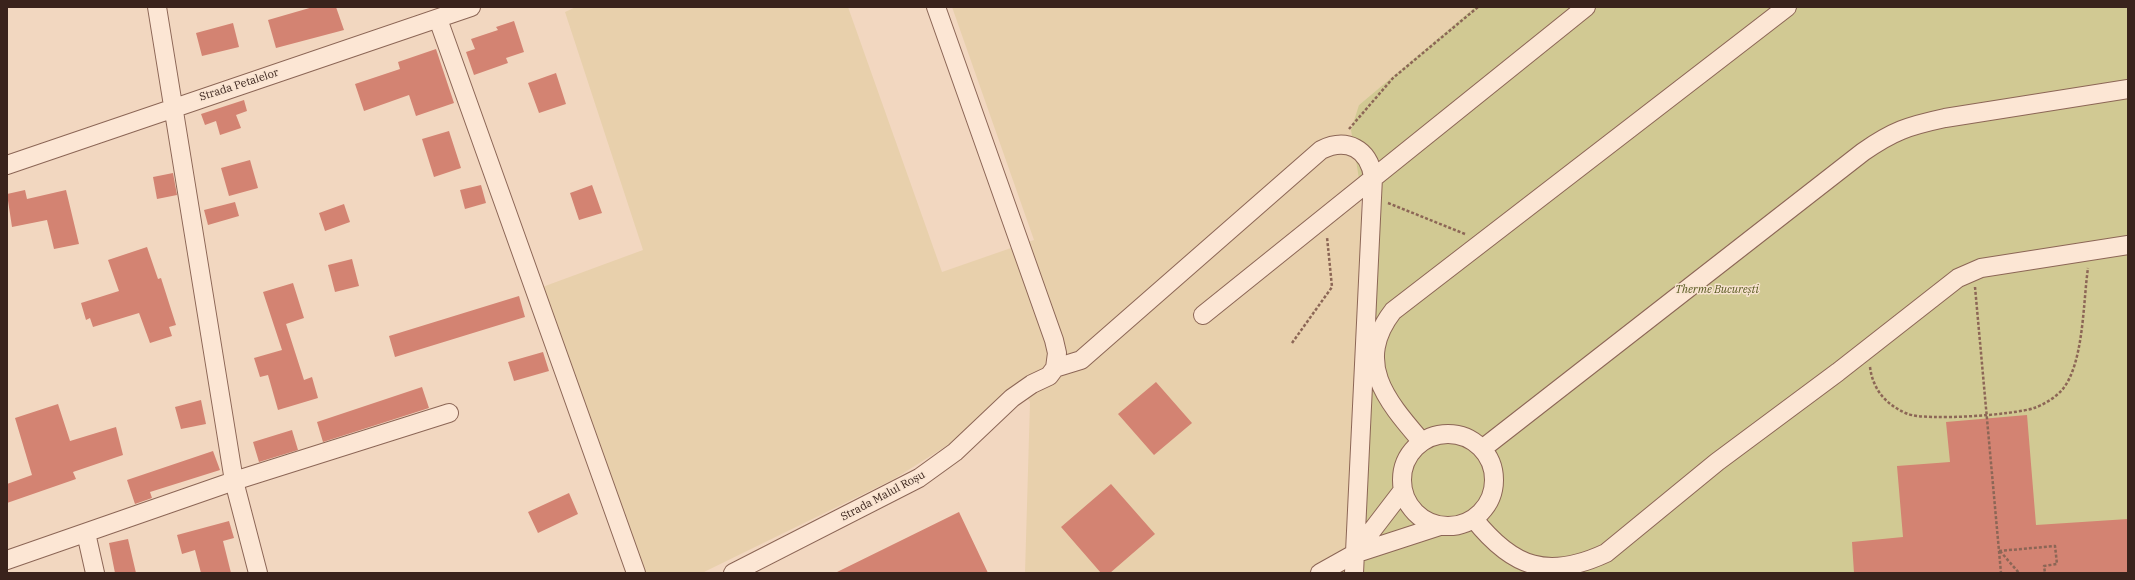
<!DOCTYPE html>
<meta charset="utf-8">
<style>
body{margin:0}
#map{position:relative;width:2135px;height:580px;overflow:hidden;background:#f2d7c0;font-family:"IBM Plex Serif",serif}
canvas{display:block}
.frame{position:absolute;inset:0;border:8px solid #3a231c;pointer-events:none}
</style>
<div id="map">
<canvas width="2135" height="580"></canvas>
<div class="frame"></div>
</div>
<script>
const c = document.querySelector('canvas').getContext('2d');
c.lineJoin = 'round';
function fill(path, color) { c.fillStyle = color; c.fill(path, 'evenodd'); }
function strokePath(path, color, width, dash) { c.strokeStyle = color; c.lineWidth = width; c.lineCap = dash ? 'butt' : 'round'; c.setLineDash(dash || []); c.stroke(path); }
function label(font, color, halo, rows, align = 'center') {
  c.font = font + ' "IBM Plex Serif",serif'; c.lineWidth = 3; c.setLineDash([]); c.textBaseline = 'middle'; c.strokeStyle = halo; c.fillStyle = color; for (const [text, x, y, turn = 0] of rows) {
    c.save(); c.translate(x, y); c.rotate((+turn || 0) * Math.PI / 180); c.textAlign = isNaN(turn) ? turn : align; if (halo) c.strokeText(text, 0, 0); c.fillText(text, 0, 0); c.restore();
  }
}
fill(new Path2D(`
 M 576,7 L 848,7 L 942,272 L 1034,240 L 952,7 L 1475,7 L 1359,105 L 1362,259 L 1354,554 L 1337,555 L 1307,573 L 1025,573 L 1030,402 L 1018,385 L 987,409 L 951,443 L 894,479 L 702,573 L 646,573 L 537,289 L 643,250 L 565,12 Z`), '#e8d0ac');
fill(new Path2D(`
 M 1475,7 L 2128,7 L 2128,573 L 1307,573 L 1337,555 L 1354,554 L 1362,259 L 1362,197 L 1351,130 L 1359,105 Z`), '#d1c993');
fill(new Path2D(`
 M 313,7 L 336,7 L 344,30 L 276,48 L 268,20 Z
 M 514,21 L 524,52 L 506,58 L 508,63 L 474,75 L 466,52 L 475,49 L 471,39 L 498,30 L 496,27 Z
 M 233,23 L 239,47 L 202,56 L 196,33 Z
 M 436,49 L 454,103 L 416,116 L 409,95 L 364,111 L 355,84 L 400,69 L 398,62 Z
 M 556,73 L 566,104 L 539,113 L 528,83 Z
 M 244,100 L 247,111 L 236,115 L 241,128 L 220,135 L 216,121 L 205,125 L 201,114 Z
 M 449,131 L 461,168 L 434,177 L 422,139 Z
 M 250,160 L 258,188 L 229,196 L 221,168 Z
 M 173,173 L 177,195 L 157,199 L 153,177 Z
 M 481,185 L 486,203 L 465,209 L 460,190 Z
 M 592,185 L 602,213 L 579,220 L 570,193 Z
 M 25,190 L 27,199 L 66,190 L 79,244 L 54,249 L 47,220 L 12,227 L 7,194 Z
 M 235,202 L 239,216 L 208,225 L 204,210 Z
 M 344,204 L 350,222 L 325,231 L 319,213 Z
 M 147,247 L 158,279 L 161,278 L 176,325 L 169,327 L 172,336 L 150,343 L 139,313 L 93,327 L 90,318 L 86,320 L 81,303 L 119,291 L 108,260 Z
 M 352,259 L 359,286 L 335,292 L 328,265 Z
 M 293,283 L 304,318 L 286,324 L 304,380 L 312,377 L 318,398 L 278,410 L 268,375 L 260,377 L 254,358 L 282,350 L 263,292 Z
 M 519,296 L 525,317 L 395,357 L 389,336 Z
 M 543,352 L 549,371 L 514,381 L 508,362 Z
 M 1156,382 L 1192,423 L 1154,455 L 1118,414 Z
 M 422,387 L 429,408 L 323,442 L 317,422 Z
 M 201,400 L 206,424 L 181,429 L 175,407 Z
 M 58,404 L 70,441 L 116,427 L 123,455 L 73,472 L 76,479 L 7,503 L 7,484 L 32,475 L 15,418 Z
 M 2027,415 L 2036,525 L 2128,519 L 2128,573 L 1854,573 L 1852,542 L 1903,537 L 1897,466 L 1950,462 L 1946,422 Z
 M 292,430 L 298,450 L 259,462 L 253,442 Z
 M 213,451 L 220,470 L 150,492 L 152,498 L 135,504 L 127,480 Z
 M 1111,484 L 1155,534 L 1110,573 L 1101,573 L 1061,527 Z
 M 569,493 L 578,514 L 538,533 L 528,512 Z
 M 959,512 L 988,573 L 835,573 Z
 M 229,521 L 234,538 L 223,541 L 231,573 L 201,573 L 195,550 L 182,554 L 177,535 Z
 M 128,539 L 136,573 L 115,573 L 109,543 Z`), '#d38372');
const minor = new Path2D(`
 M 157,7 L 234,481 L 258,573
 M 936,7 L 1054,340 L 1057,353 L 1055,368
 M 438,19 L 636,573
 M 7,165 L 471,7
 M 1203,315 L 1586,7
 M 1055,368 L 1081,360 L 1321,150 C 1347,137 1369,149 1373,177 L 1354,573
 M1402 480a46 46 0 1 1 92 0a46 46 0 1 1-92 0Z
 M 1422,442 C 1387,401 1353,363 1393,311 L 1787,7
 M 1482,449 L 1863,152 C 1893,131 1908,126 1945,118 L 2128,89
 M 1474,519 C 1513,568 1548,580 1606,553 L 1717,462 L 1838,372 L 1958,278 L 1981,268 L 2128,245
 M 86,533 L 95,573
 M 1354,554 L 1403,490
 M 7,560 L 234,481 L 449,413
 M 733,573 L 919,478 L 955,452 L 1012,398 L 1032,384 L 1049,376 L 1055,368
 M 1320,573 L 1354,554 L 1440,526`);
strokePath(minor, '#8c6656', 20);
strokePath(new Path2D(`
 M 1349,129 L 1393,78 L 1478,7
 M 1388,203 L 1465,234
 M 1975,287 L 2001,573
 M 1292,343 L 1332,287 L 1327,237
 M 1870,367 C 1873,390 1886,405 1908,414 C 1927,421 2013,415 2034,408 C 2043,405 2055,398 2062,390 C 2084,364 2083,302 2088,268
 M 1999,551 L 2055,546 L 2057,564 L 2044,566 L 2045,573
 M 2000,551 L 2019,573`), '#8c6656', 2.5, [3, 2]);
strokePath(minor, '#fce6d4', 18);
label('11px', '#3a231c', '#f8e3d0', [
 ["Strada Petalelor",239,85,-18],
 ["Strada Malul Roșu",883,496,-28]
]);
label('italic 11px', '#585920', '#f8e3d0', [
 ["Therme București",1717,290]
]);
</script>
